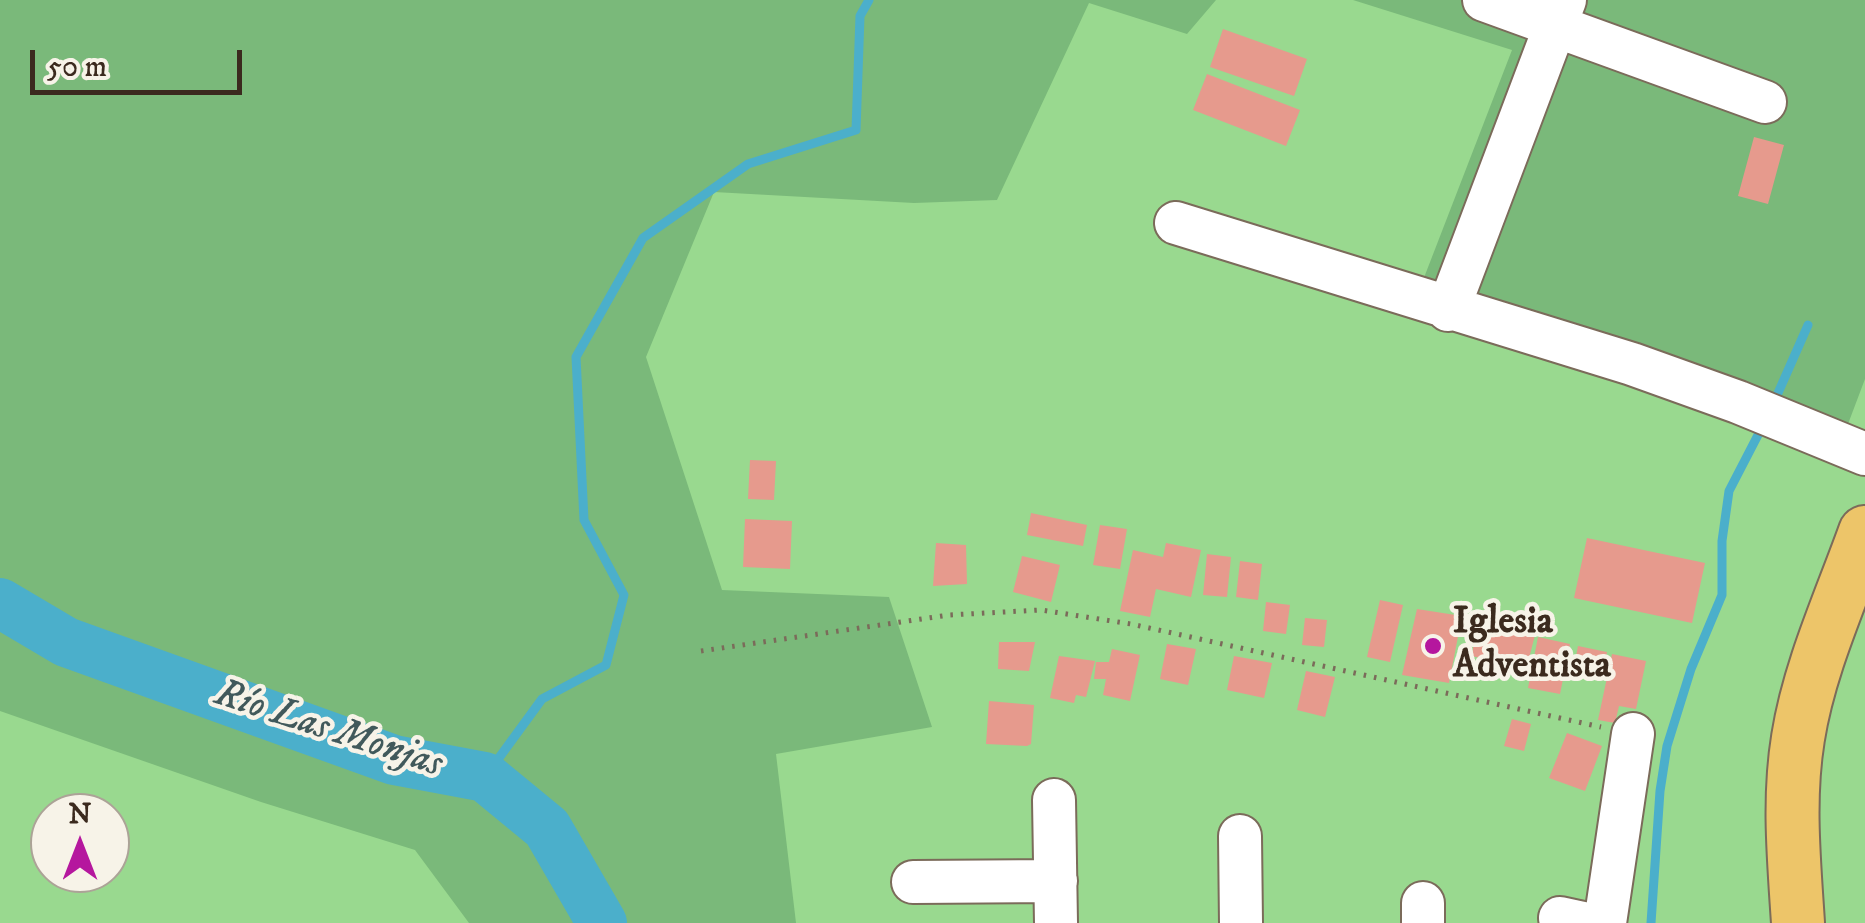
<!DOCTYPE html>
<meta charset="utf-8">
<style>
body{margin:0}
#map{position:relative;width:1865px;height:923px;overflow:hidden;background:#f2e4c8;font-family:"IM FELL DW Pica",serif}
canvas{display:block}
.north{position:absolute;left:30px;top:793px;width:100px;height:100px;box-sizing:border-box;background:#f7f3e8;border:2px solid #aca397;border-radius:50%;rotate:0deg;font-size:28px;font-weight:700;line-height:40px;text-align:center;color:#3b2a1e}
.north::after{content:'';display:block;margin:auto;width:35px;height:45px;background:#b5179e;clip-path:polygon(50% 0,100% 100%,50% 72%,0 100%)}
.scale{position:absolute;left:30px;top:50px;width:212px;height:45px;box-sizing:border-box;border:5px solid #3b2a1e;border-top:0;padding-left:12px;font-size:30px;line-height:35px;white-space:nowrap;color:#3b2a1e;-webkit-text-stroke:8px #f7f3e8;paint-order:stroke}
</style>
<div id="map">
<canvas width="1865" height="923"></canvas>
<div class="north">N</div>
<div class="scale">50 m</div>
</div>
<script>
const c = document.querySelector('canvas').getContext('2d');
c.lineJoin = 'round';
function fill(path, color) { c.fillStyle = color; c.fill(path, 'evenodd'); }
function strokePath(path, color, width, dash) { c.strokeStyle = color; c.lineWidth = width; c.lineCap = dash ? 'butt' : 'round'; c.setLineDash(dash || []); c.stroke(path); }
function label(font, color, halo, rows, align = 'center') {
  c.font = font + ' "IM FELL DW Pica",serif'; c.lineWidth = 9; c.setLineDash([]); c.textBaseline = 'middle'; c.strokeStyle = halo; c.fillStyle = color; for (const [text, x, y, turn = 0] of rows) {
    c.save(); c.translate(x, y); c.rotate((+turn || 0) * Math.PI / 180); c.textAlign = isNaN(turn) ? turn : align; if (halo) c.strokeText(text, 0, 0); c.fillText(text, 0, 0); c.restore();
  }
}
fill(new Path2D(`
 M 0,0 L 1865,0 L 1865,923 L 0,923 ZM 50,813 L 110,813 L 110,873 L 50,873 Z`), '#99d98f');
fill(new Path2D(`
 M 0,0 L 1216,0 L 1187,34 L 1089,3 L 997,200 L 914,203 L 714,192 L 646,357 L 722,590 L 889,597 L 932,727 L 776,754 L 796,923 L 469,923 L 415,850 L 261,802 L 0,711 Z
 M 1353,0 L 1865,0 L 1865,379 L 1848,424 L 1420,288 L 1512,50 Z`), '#7ab97a');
strokePath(new Path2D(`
 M 1778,393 L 1808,325
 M 485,777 L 542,699 L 606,665 L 624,595 L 584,520 L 576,357 L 643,238 L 748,164 L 856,130 L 860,16 L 869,0
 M 1651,923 L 1660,791 L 1667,746 L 1691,669 L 1722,595 L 1722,541 L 1729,491 L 1758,435`), '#4bafcb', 9);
strokePath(new Path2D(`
 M 0,603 L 66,642 L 394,760 L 485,777 L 547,828 L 602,923`), '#4bafcb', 50);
fill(new Path2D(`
 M 1223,29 L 1307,59 L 1294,96 L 1210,67 Z
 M 1207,74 L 1300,110 L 1286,146 L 1193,110 Z
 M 1754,137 L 1784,145 L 1768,204 L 1738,196 Z
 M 750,460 L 776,461 L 774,500 L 748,499 Z
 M 1031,513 L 1087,525 L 1083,546 L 1027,535 Z
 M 745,519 L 792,521 L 790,569 L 743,567 Z
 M 1100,525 L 1127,529 L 1120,569 L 1093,565 Z
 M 1587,538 L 1705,563 L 1692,623 L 1574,598 Z
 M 936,543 L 966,545 L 967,584 L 933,586 Z
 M 1166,543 L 1201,550 L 1191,597 L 1156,589 L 1150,617 L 1120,611 L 1133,550 L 1163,557 Z
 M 1207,554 L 1231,557 L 1227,597 L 1203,595 Z
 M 1022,556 L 1060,565 L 1051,602 L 1013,592 Z
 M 1240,561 L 1262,564 L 1258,600 L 1236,597 Z
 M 1380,600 L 1403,605 L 1390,662 L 1367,657 Z
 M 1266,602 L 1290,605 L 1286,634 L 1263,631 Z
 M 1417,609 L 1462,616 L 1449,683 L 1402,675 Z
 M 1305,618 L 1327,620 L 1324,647 L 1302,645 Z
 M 1476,624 L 1535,635 L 1526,670 L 1472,656 Z
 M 1538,637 L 1570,644 L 1560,694 L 1528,688 Z
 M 999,642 L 1035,642 L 1029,671 L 998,669 Z
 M 1167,644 L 1196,649 L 1188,685 L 1160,679 Z
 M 1578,646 L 1607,652 L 1601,681 L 1572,676 Z
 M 1112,649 L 1140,655 L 1130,701 L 1103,695 L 1106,679 L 1094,679 L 1096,662 L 1109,662 Z
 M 1612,654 L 1646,661 L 1636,709 L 1619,706 L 1615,723 L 1598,720 Z
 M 1059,656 L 1095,661 L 1086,697 L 1076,695 L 1074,703 L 1050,698 Z
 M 1234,656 L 1272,663 L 1264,698 L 1227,690 Z
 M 1306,671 L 1335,677 L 1325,717 L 1297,710 Z
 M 989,701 L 1034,705 L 1031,744 L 1027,746 L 986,744 Z
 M 1512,719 L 1531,724 L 1524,751 L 1504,746 Z
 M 1567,733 L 1602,746 L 1585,791 L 1549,778 Z`), '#e69a8d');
const minor = new Path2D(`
 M 1484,0 L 1765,102
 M 1176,223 L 1632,364 L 1738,402 L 1865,454
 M 1448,310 L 1565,0
 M 1054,800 L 1056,923
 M 1240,836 L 1241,923
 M 913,882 L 1056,881
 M 1423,903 L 1423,923
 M 1560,918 L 1583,923
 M 1605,923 L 1633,734`);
const major = new Path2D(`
 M 1798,923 C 1794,861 1788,799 1798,738 C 1809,668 1841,599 1865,532`);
strokePath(minor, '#7b6b5a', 46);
strokePath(major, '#7b6b5a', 56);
strokePath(new Path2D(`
 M 701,651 L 949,615 L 1041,610 L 1131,624 L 1601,727`), '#7b6b5a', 5, [2.5, 8]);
strokePath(minor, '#fff', 42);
strokePath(major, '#edc569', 52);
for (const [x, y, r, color] of [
 [1433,646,10,"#b5179e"]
]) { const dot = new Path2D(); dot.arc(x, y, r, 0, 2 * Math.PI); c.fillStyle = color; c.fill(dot); strokePath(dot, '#f7f3e8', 4); }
label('bold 38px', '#3b2a1e', '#f7f3e8', [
 ["Iglesia",1453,624],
 ["Adventista",1453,668]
], 'left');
label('italic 40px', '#41595b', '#f7f3e8', [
 ["Río Las Monjas",328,731,18]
]);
</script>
